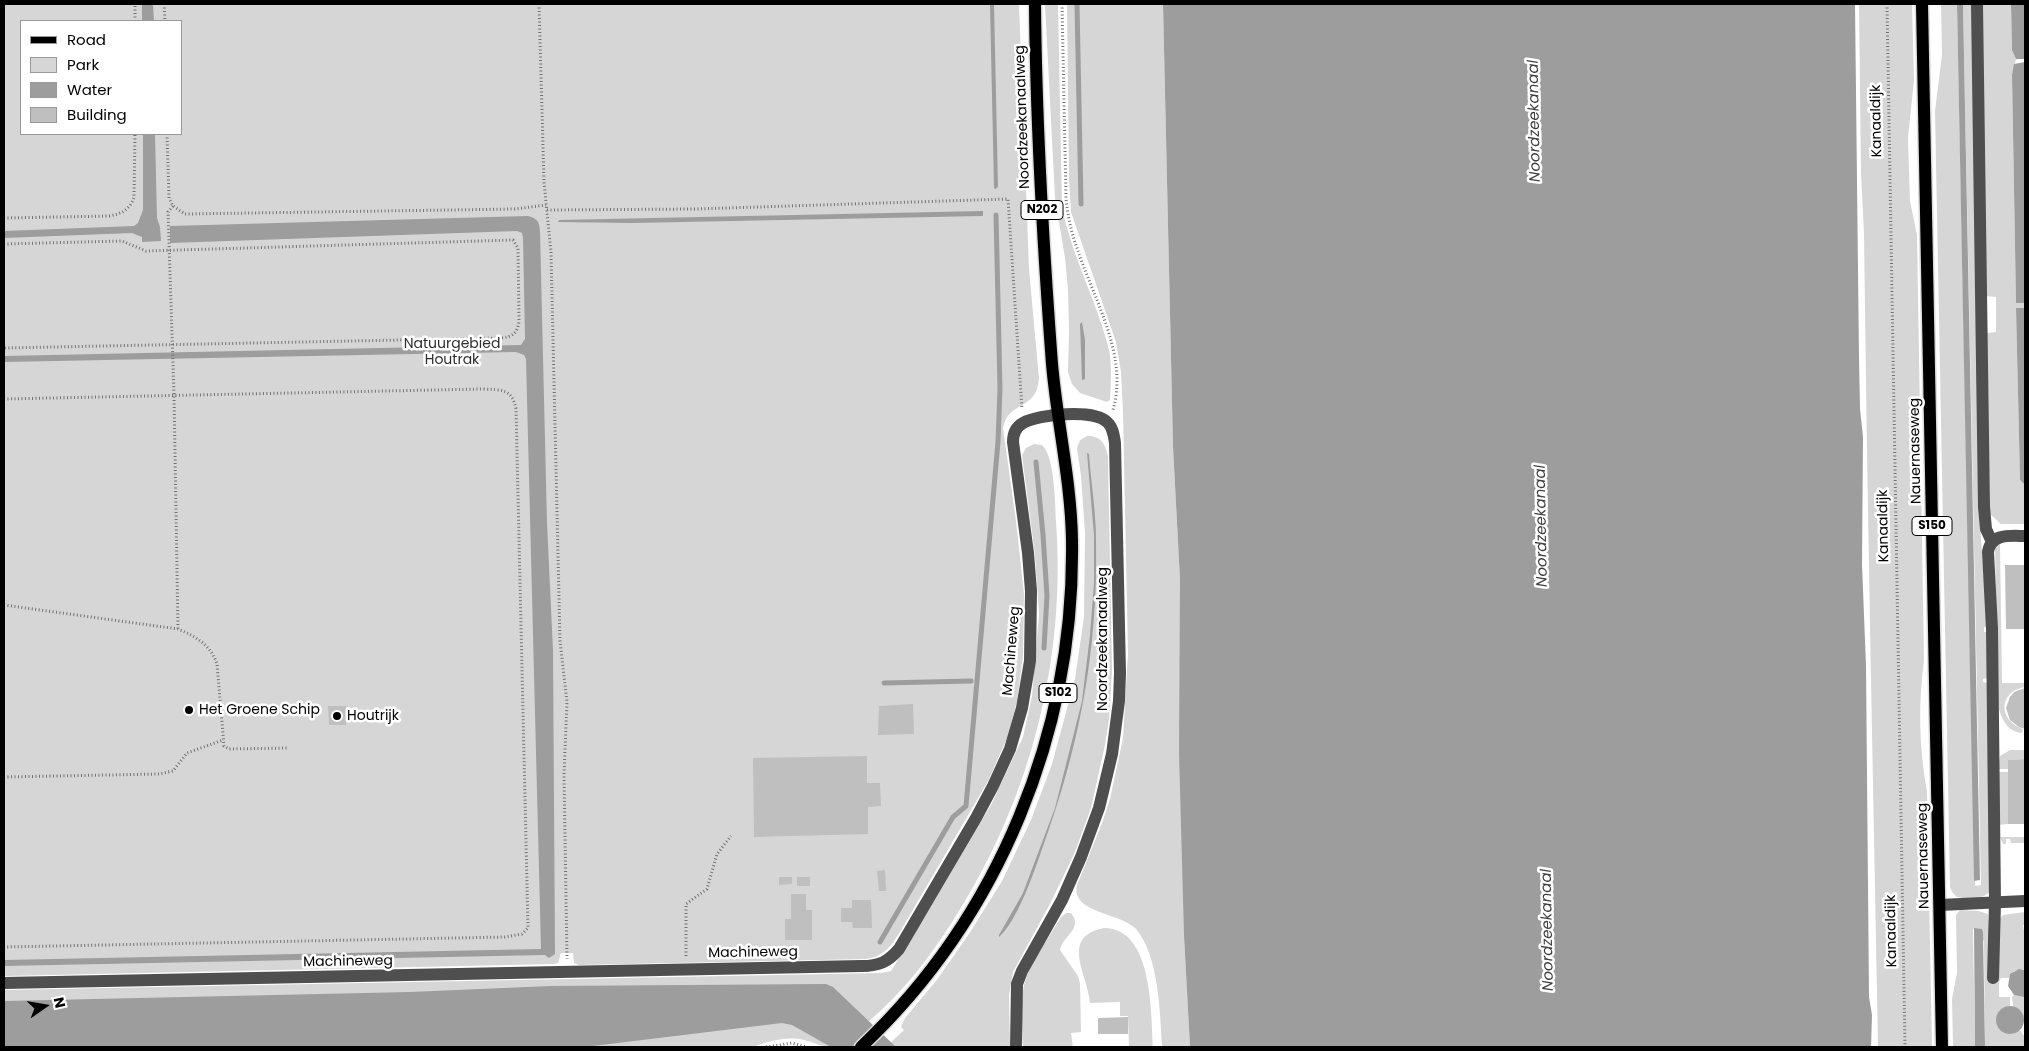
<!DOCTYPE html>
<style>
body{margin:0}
#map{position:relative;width:2029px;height:1051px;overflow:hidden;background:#fff;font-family:Poppins,sans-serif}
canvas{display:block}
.frame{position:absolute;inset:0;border:5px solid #000;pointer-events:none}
.legend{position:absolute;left:20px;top:20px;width:162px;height:115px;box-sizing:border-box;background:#fff;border:1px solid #999;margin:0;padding:6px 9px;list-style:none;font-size:15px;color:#000}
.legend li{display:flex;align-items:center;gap:10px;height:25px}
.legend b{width:25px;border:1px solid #999}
.north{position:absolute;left:20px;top:981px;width:50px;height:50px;-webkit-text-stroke:4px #fff;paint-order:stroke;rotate:77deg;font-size:14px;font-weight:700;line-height:20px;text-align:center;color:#000}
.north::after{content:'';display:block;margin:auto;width:18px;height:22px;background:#000;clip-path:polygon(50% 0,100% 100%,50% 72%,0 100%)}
</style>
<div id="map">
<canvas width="2029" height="1051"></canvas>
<div class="frame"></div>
<ul class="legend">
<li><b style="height:6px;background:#000"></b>Road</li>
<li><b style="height:14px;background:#d6d6d6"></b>Park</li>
<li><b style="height:14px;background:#9d9d9d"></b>Water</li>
<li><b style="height:14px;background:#bfbfbf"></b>Building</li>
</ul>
<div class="north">N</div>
</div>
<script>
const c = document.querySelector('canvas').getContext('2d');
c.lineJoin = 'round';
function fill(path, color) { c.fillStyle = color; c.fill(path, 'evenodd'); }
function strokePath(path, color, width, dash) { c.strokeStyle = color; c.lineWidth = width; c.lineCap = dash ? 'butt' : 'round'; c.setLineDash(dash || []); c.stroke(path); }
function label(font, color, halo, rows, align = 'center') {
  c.font = font + ' Poppins,sans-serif'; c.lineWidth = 5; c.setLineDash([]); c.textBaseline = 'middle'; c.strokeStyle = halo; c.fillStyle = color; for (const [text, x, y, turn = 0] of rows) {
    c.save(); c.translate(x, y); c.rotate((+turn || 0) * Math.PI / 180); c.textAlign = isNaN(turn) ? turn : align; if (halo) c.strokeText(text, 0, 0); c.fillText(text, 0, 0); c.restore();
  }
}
fill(new Path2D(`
 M 4,4 L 1019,4 L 1029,269 L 1039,379 C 1036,412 1008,400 1003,428 L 1016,521 L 1024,594 L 1023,656 L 1017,701 L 1008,736 L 988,781 L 904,925 C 894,942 887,956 866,959 L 579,965 L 574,963 L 573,953 L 561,953 L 558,963 L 553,964 L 4,976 ZM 21,21 L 181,21 L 181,134 L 21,134 Z
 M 1045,4 L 1058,4 L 1062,207 C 1072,257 1097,301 1109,350 C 1112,366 1111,384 1110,400 L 1107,402 L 1080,393 L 1072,384 L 1068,372 L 1069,332 L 1068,289 L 1065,258 L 1055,198 Z
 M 1067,4 L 1163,4 L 1173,447 L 1180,580 L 1184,936 L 1190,1047 L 1162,1047 C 1160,1013 1159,956 1136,929 C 1122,913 1070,913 1077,885 L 1102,823 L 1110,799 L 1123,738 L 1128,653 L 1123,411 L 1121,372 L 1116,342 L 1071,212 L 1069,179 Z
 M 1859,4 L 1912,4 L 1914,80 L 1908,138 L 1909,171 L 1910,201 L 1917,235 L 1924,660 C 1918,704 1919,748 1927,792 L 1932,1047 L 1878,1047 C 1873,776 1867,505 1864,234 L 1861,174 Z
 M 1941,4 L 1957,4 L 1975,886 L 1981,885 L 1963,4 L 1973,4 L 1979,508 L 1987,627 L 1984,627 L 1984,632 L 1987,632 L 1987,678 L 1983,679 L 1983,682 L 1987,683 L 1990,891 C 1984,900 1967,899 1957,897 L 1952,892 L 1950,887 L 1935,111 L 1942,55 Z
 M 1981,4 L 2011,4 L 2012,50 L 2016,59 L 2012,75 L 2016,302 L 2025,303 L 2025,308 L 2016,308 L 2020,480 L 2025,485 L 2025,524 L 2001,524 L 1990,514 L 1986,333 L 1996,332 L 1996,297 L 1985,296 Z
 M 1087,436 C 1101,435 1106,445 1108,457 L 1112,670 L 1109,720 L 1105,745 L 1091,808 L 1075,852 L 1051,902 L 1013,972 L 1009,995 L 1010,1047 L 886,1047 L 904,1030 L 901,1027 L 905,1018 L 936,981 L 969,934 L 1002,881 L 1031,820 L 1052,764 L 1075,679 L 1084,617 L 1085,533 L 1081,476 L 1077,448 L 1080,440 Z
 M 1034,444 L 1042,445 C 1055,457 1055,504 1056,522 C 1066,658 1031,796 959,911 C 934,952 905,991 868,1022 L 865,1019 L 834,1047 C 821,1047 816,1043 804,1040 C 786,1036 770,1041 753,1047 L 4,1047 L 4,990 L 881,973 L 891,971 L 926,915 L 992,803 L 1023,737 L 1032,696 L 1039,614 L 1035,555 L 1022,455 L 1026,448 Z
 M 1995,545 L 2000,545 L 2002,683 L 2025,683 L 2025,687 C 1999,691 1997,720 2023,729 L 2022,733 C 2007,732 2001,718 1998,705 Z
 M 2010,750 L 2024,750 L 2025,759 L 2008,760 L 2008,769 L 1998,769 L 2000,756 Z
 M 1998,772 L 2008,772 L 2008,824 L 1999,825 Z
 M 2000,837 L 2025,837 L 2025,843 L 2011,843 L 2010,839 L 2006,839 L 2006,844 L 2003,844 Z
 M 1960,910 L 1978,911 L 1988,914 L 1989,931 L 2003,915 L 2025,912 L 2025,925 L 2023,925 L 2025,936 L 2025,969 L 2014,971 L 2009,978 L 2001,978 L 1999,982 L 1999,997 L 2010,997 L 2010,1006 C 2001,1007 1997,1012 1996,1020 L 2005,1033 L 2013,1034 L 2020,1030 L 2025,1037 L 2025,1047 L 1985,1047 L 1984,941 L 1974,928 L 1973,930 L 1975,1047 L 1953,1047 L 1952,999 L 1957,973 L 1956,915 Z
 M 1066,913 L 1071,913 C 1084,929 1062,936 1060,950 L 1078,976 L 1080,983 L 1081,1032 L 1071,1033 L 1073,1047 L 1023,1047 C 1023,1027 1020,1005 1024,985 C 1029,965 1050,936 1061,917 Z
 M 1104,928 C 1153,928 1151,1013 1153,1047 L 1129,1047 L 1128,1016 L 1120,1016 L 1120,1002 L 1090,1003 C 1088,974 1059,937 1104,928 Z
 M 2014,995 L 2025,997 L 2025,1025 L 2022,1012 L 2013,1006 L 2012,997 Z`), '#d6d6d6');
fill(new Path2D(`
 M 142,4 L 153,4 L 154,21 L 142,21 Z
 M 990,4 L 994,4 L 998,187 L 995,189 L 994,188 Z
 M 1163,4 L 1855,4 L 1859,358 L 1860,409 L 1863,437 L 1862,564 L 1866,666 L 1869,997 L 1872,1015 L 1871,1047 L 1190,1047 L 1184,936 L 1179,752 L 1180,580 L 1173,447 Z
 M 1957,4 L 1963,4 L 1980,880 L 1974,881 Z
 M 2011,4 L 2025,4 L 2025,59 L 2016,59 L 2012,50 Z
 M 2025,62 L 2025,303 L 2016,303 L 2012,75 L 2014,64 Z
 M 143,134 L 155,134 L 157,218 L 160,227 L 161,241 L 142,242 L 142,237 L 132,233 L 4,238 L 4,231 L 134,226 L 138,223 L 143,210 Z
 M 983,211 L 983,216 L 632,223 L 558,222 L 559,220 Z
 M 528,216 C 538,219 539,221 540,231 L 547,523 L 553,650 L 555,954 L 549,958 L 545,955 L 4,966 L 4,960 L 541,949 L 526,359 L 524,355 L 516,352 L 4,362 L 4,356 L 521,345 L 525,339 L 523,238 L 522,233 L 517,231 L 170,243 L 170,226 Z
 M 2016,308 L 2025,308 L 2025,485 L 2020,480 Z
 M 1082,322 L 1085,340 L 1085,379 L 1082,380 L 1080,324 Z
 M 1087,453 L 1089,454 C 1091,483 1096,512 1096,541 C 1098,653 1079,748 1041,852 C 1033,875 1017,921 999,937 L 999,935 L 1023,893 L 1055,808 L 1082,701 L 1090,635 L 1094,583 L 1094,535 Z
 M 1974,928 L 1982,929 L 1983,933 L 1985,1047 L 1975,1047 Z
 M 2019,969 L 2025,970 L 2024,997 L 2014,995 L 2008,986 L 2010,974 Z
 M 826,984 L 833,987 L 896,1047 L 831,1047 L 792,1025 L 782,1023 L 593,1046 L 4,1047 L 4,1001 L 410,992 L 550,986 Z
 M1996 1020a14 14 0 1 1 28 0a14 14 0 1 1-28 0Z`), '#9d9d9d');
strokePath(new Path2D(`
 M 1077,4 L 1081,204
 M 1036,462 L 1043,535 L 1047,596 L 1044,648
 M 884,683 L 971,681
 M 880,942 L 953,817 L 966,806 L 998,442 L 1000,389 L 996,215`), '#9d9d9d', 5);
fill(new Path2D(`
 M 2005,565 L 2025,565 L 2025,629 L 2006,629 Z
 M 2025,688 L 2025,729 L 2019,727 L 2010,720 L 2006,708 L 2010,697 L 2014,692 Z
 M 913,704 L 914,734 L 878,735 L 879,706 Z
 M 328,706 L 346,706 L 346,725 L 329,725 Z
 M 867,756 L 867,783 L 880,783 L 881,806 L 868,807 L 868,834 L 754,837 L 753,758 Z
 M 2025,759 L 2025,824 L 2008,824 L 2008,760 Z
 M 885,870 L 886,891 L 879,891 L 877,871 Z
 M 779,877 L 792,877 L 792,884 L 779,885 Z
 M 797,877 L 810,877 L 810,886 L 797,886 Z
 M 791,894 L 806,894 L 806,910 L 812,910 L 812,940 L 785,940 L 785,919 L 791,919 Z
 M 852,900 L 871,900 L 872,928 L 853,928 L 852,922 L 841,922 L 841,908 L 852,908 Z
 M 1128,1017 L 1128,1034 L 1098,1034 L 1098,1018 Z`), '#bfbfbf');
const major = new Path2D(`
 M 1922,4 L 1942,1047
 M 861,1047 C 1000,916 1075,730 1072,540 C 1071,481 1057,422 1052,364 C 1043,244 1036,124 1035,4`);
strokePath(major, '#dbdbdb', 15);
strokePath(new Path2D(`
 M 164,4 L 165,21
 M 539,4 L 544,182 L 551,252 L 560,641 L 567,702 L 564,774 L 567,959
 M 1062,4 L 1066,199 C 1068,216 1071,232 1077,248 C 1093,298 1129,355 1113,410
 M 1887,4 L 1905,1047
 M 135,21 L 135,4
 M 167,134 L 169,198 L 173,206 L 185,214 L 515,209 L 546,205
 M 173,206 L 168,212 L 174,395 L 178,629
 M 547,210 L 695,209 L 1008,199 L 1022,409
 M 4,218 L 109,216 C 121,214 130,210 134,197 L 135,134
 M 4,244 L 122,241 L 146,251 L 513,240 L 518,248 L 519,320 C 518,333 513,337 500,338 L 4,348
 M 4,399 L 482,389 C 501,390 512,388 516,409 L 528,928 L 522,934 L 505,937 L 4,947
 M 4,605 L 178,629 C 195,636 211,645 217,664 L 224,746 L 229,749 L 287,748
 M 4,777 L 159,774 L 173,771 L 187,753 L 223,740
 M 686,956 L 686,904 L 707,889 L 717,854 L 731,836
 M 766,1047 L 792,1043 L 807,1047`), '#717171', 3, [1, 2.5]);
strokePath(new Path2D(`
 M 1977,4 L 1984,507 L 1986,529 L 1992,542
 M 1940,905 L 2025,901
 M 1993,978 L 1995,903 L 1992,629 L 1988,552 C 1991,533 2010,536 2025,536
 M 4,983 L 862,966 C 879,966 888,962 899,949 L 976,818 L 993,786 L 1010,749 L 1022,708 L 1030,661 L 1031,591 L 1028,553 L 1013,442 C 1013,434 1016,427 1023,423 C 1039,414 1094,409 1107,422 C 1113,427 1114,436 1115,443 L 1120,673 L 1119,701 L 1112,754 L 1099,808 L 1081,857 L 1062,900 L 1022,971 L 1017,984 L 1016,1047`), '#4f4f4f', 12);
strokePath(major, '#000', 12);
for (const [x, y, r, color] of [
 [189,710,5,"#000"],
 [337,716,5,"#000"]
]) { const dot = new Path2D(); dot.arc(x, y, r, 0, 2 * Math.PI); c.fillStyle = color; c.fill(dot); strokePath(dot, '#fff', 2); }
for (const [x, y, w] of [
 [1042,210,42],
 [1932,526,40],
 [1058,693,38]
]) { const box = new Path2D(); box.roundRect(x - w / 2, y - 9.5, w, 19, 4); c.fillStyle = '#fff'; c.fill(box); strokePath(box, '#000', 1); }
label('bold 12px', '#000', null, [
 ["N202",1042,210],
 ["S150",1932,526],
 ["S102",1058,693]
]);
label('14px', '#000', '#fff', [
 ["Noordzeekanaalweg",1023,117,-92],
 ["Kanaaldijk",1877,121,-91],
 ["Nauernaseweg",1916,451,-91],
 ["Kanaaldijk",1884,526,-91],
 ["Noordzeekanaalweg",1103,639,-90],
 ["Machineweg",1012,651,-85],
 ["Nauernaseweg",1924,856,-91],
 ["Kanaaldijk",1892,931,-91],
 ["Machineweg",753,953,-1],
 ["Machineweg",348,962,-1]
]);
label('14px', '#2d2d2d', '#fff', [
 ["Natuurgebied",452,344],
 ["Houtrak",452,360]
]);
label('14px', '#000', '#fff', [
 ["Het Groene Schip",199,710],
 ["Houtrijk",347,716]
], 'left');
label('italic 15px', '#3e3e3e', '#fff', [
 ["Noordzeekanaal",1535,121,-91],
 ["Noordzeekanaal",1542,526,-91],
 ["Noordzeekanaal",1548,930,-91]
]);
</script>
